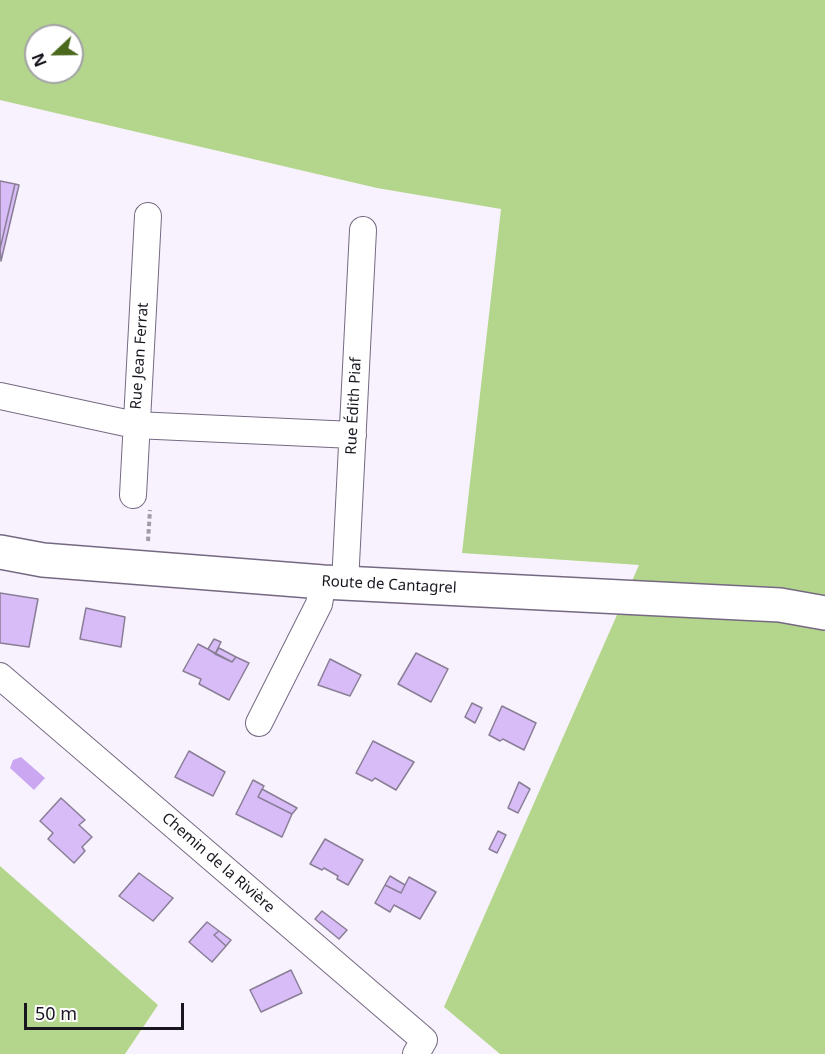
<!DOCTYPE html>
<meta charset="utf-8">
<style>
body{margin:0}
#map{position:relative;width:825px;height:1054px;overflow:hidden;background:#f7f2fd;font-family:"Noto Sans",sans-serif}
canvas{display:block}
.north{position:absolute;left:24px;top:24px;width:60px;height:60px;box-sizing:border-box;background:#fff;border:2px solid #a3a2a6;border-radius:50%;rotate:248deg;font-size:16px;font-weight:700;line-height:24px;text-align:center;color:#1a1620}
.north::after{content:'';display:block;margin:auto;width:21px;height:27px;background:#4b691d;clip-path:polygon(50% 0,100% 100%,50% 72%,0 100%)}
.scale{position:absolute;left:24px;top:1003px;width:160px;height:27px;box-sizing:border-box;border:3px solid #1a1620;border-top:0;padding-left:8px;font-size:18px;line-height:21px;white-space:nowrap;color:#1a1620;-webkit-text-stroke:4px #fff;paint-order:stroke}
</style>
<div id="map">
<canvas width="825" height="1054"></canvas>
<div class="north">N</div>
<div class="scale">50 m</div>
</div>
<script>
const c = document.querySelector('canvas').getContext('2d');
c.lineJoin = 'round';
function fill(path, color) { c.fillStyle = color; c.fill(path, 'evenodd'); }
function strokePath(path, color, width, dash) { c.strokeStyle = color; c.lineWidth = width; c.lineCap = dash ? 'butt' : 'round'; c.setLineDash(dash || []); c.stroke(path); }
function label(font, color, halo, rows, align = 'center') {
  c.font = font + ' "Noto Sans",sans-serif'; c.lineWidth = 4.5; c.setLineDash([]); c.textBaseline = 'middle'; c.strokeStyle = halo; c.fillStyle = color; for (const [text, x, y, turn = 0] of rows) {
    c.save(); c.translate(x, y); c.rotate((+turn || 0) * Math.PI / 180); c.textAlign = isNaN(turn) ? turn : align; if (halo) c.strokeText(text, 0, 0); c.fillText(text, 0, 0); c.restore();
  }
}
fill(new Path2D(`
 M 0,0 L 825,0 L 825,1054 L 500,1054 L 444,1007 L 639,565 L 462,553 L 501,209 L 377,188 L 0,100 ZM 36,36 L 72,36 L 72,72 L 36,72 Z
 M 0,866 L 158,1005 L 125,1054 L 0,1054 Z`), '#b4d68c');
fill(new Path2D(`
 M 21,757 L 45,778 L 34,790 L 10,768 L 13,760 Z`), '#caa7f0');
const building = new Path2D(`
 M 0,181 L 15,184 L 0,249 Z
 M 15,184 L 19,185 L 1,261 L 0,249 Z
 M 0,593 L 38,599 L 29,647 L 0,643 Z
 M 86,608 L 125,617 L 121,647 L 80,639 Z
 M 214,639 L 221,642 L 215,654 L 208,649 Z
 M 198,644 L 232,662 L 236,657 L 249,663 L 229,700 L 199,684 L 201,679 L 183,671 Z
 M 219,648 L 236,657 L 232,662 L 215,654 Z
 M 416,653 L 448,669 L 431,702 L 398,684 Z
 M 330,659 L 361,675 L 350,696 L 318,685 Z
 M 472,703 L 482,708 L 475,723 L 465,717 Z
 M 502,706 L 536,723 L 524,750 L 503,739 L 500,741 L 489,735 Z
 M 373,741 L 414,762 L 396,790 L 375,778 L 372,781 L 356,773 Z
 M 189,751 L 225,772 L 213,796 L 175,777 Z
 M 253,780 L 264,786 L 258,797 L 292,814 L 282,837 L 236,814 Z
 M 519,782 L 530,789 L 518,813 L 508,808 Z
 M 262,789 L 297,808 L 292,814 L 258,797 Z
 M 61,798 L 85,820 L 79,825 L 92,837 L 82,847 L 85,851 L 74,863 L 48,839 L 53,833 L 40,821 Z
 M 498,831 L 506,835 L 497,853 L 489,849 Z
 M 325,839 L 363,860 L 348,885 L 337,879 L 338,876 L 324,868 L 322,870 L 310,864 Z
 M 139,873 L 173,898 L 153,921 L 119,896 Z
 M 390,876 L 405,885 L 401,893 L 385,885 Z
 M 409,877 L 436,892 L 420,919 L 394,905 L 390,912 L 375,903 L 385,885 L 401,893 Z
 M 322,911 L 347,930 L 339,939 L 315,919 Z
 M 207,922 L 219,931 L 214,935 L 226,946 L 212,962 L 189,942 Z
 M 219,931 L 231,940 L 226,946 L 214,935 Z
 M 291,970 L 302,993 L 261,1012 L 250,990 Z`);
fill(building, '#d8bcf7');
strokePath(building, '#8a7e97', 1.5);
const street = new Path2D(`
 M 0,396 L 135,425 L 353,435
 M 133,495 L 148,216
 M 345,583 L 363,230
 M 0,676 L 424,1040 L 416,1054
 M 259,723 L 319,604 L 323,582`);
const secondary = new Path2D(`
 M 0,552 L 43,560 L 323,582 L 780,605 L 825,613`);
strokePath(street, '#756982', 28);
strokePath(secondary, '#756982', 36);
strokePath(new Path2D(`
 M 148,541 L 150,510`), '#a19ca7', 4, [4.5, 3]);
strokePath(street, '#fff', 26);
strokePath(secondary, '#fff', 33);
label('15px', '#1a1620', '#fff', [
 ["Rue Jean Ferrat",140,356,-86],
 ["Rue Édith Piaf",354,406,-87],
 ["Route de Cantagrel",389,585,3],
 ["Chemin de la Rivière",218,863,41]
]);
</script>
